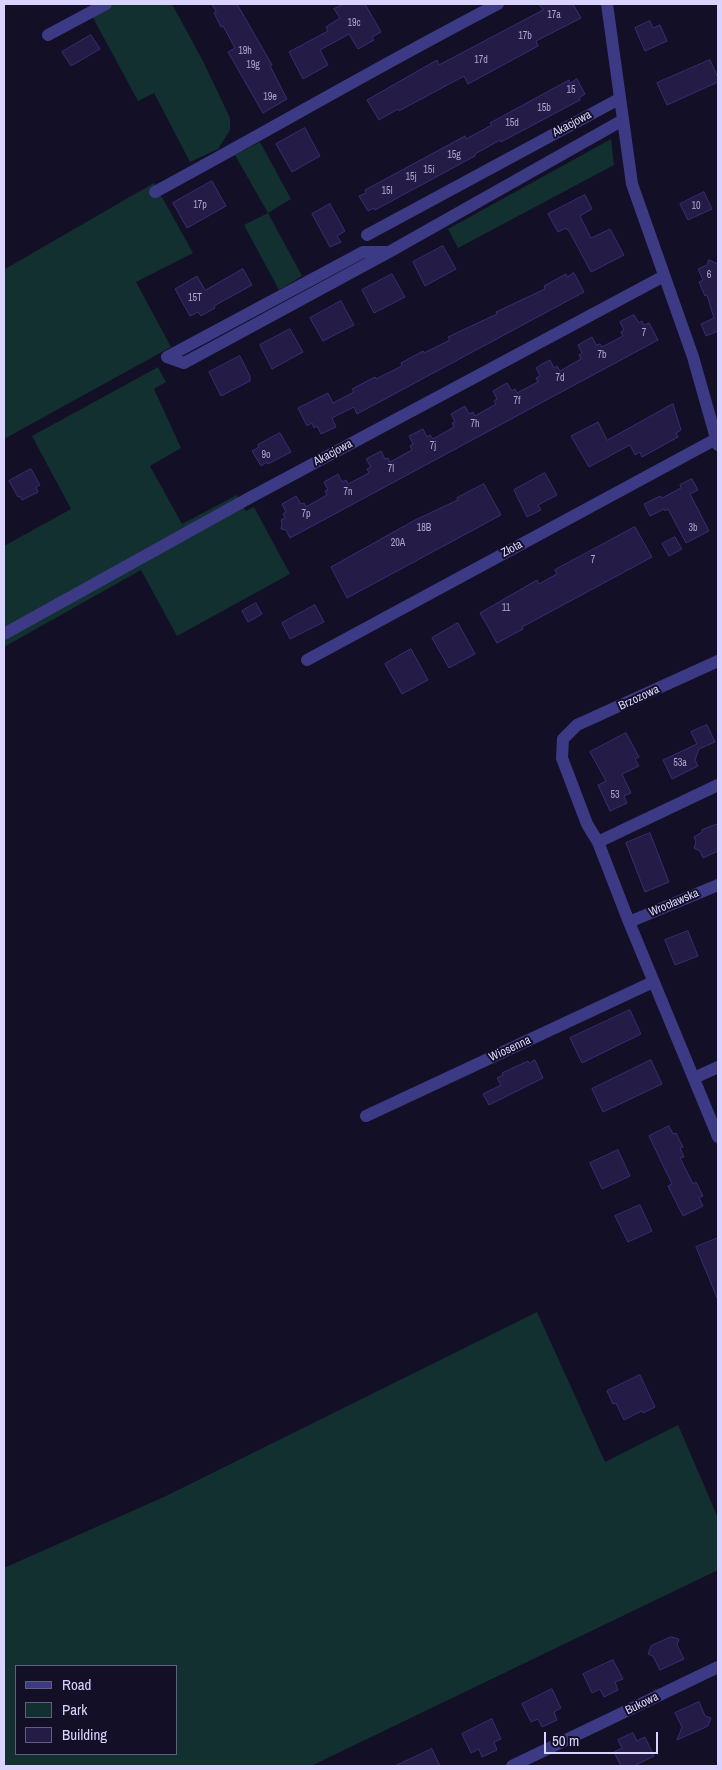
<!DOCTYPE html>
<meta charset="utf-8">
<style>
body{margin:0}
#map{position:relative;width:722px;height:1770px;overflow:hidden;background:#130f26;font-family:"Archivo Narrow",sans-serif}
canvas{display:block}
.frame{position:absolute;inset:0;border:5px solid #d9d4ff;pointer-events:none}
.legend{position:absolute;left:15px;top:1665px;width:162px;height:90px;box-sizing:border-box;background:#130f26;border:1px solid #625e7d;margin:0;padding:6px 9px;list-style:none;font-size:15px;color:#d9d4ff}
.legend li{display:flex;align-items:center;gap:10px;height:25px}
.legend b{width:25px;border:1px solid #625e7d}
.scale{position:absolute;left:544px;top:1732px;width:114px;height:22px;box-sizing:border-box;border:2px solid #d9d4ff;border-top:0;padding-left:6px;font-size:15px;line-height:18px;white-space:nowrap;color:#d9d4ff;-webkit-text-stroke:4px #130f26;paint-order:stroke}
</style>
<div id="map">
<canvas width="722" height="1770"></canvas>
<div class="frame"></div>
<ul class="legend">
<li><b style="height:6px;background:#3d3a85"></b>Road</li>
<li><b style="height:14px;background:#12302f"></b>Park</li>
<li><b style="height:14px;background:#241b47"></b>Building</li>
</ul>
<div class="scale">50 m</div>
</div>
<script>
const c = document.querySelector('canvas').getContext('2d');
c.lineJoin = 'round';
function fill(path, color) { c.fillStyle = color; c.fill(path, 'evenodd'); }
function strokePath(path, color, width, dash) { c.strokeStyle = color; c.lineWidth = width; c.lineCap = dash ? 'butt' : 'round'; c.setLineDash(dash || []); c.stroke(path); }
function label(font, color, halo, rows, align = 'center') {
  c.font = font + ' "Archivo Narrow",sans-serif'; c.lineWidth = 4; c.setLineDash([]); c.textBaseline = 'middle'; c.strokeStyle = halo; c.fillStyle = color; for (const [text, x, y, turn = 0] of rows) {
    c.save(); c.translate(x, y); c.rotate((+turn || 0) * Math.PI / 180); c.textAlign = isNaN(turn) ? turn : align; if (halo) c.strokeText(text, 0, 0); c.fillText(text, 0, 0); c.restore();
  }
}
fill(new Path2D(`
 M 115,4 L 172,4 L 204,63 L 230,118 L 230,130 L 218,149 L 190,162 L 154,93 L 138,101 L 92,16 Z
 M 611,139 L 614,165 L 458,248 L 448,229 Z
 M 260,142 L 291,199 L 268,213 L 302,276 L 279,290 L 244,225 L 268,213 L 235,155 Z
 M 154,183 L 193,253 L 136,282 L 171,347 L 4,439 L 5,269 Z
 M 158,367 L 166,382 L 154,389 L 181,448 L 150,466 L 182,524 L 237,495 L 246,511 L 254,507 L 290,574 L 177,636 L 141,570 L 4,647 L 4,546 L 71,509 L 32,436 Z
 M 537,1312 L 605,1462 L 678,1425 L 718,1518 L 718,1570 L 311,1766 L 4,1766 L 4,1568 L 166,1496 ZM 16,1666 L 176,1666 L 176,1754 L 16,1754 Z`), '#12302f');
const building = new Path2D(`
 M 212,4 L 237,4 L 272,65 L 270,66 L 287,99 L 263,113 L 228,52 L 235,48 L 223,26 L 221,27 L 214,13 L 216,12 Z
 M 344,4 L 365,4 L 381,32 L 372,37 L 374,40 L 358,49 L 349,34 L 320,50 L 328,65 L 303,79 L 289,52 L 328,31 L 326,27 L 340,18 L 334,9 Z
 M 539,4 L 573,4 L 581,18 L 536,41 L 538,46 L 468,84 L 464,76 L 399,111 L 398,109 L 379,120 L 367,100 L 437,60 L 439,65 L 543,10 Z
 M 650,21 L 653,28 L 660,25 L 667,41 L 645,51 L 635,28 Z
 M 91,35 L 100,49 L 71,66 L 62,52 Z
 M 710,60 L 718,78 L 718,82 L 667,105 L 657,83 Z
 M 577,79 L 585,94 L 579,98 L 580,100 L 501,142 L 500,140 L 475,154 L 475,156 L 375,210 L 374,208 L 368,211 L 359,196 L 366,193 L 365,190 L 465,136 L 466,139 L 492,125 L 490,123 L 569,80 L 570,83 Z
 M 305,128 L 320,156 L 292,172 L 276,144 Z
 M 212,181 L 226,206 L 187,228 L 173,203 Z
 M 704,192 L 712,209 L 688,220 L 680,204 Z
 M 585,195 L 592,209 L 580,216 L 591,238 L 610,229 L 624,255 L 591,272 L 568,229 L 567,230 L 566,228 L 558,232 L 548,214 Z
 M 330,204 L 345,231 L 337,236 L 341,242 L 330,247 L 312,214 Z
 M 443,246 L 456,269 L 425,286 L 413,262 Z
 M 709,260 L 718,264 L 718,331 L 706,336 L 701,324 L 714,318 L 707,295 L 705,296 L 699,282 L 703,280 L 698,269 L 707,265 Z
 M 243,269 L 252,285 L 214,306 L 215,308 L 201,316 L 198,312 L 190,316 L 175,289 L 197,276 L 205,290 Z
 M 574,273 L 584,292 L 357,414 L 354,407 L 332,418 L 336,427 L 321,434 L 317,426 L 314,428 L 312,423 L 307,426 L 298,408 L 328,393 L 333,403 L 354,392 L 352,389 L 375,377 L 376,379 L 402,366 L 401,363 L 423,351 L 424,353 L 450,340 L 448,337 L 497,314 L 496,312 L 545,289 L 544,286 L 566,274 L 567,277 Z
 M 392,274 L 405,297 L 374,313 L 362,290 Z
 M 341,301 L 354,325 L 323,341 L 310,318 Z
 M 634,315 L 639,323 L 642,321 L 644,325 L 649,323 L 658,340 L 290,538 L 286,530 L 281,529 L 282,523 L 281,520 L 285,518 L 283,514 L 286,512 L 282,504 L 296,496 L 301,504 L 304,503 L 306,507 L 327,495 L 325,491 L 328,490 L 324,482 L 338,474 L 342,482 L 346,480 L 348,484 L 369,473 L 367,469 L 371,467 L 366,459 L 381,451 L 385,459 L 388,458 L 390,462 L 412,450 L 410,446 L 413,444 L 409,436 L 423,429 L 427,437 L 430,435 L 433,439 L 454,427 L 452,423 L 455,422 L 451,414 L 465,406 L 469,414 L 473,412 L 475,416 L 496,404 L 494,401 L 497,399 L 493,391 L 507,383 L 512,391 L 515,389 L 517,393 L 538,382 L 536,378 L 540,376 L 536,368 L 542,364 L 550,360 L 554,368 L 557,366 L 560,371 L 581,359 L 579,355 L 582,353 L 578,345 L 592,337 L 596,345 L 600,344 L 602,347 L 623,336 L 621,332 L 624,330 L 620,322 Z
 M 290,329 L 303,352 L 272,369 L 260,345 Z
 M 240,356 L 250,376 L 250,381 L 221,396 L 209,372 Z
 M 673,404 L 681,430 L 676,433 L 678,437 L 642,457 L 640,452 L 635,455 L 630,445 L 589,467 L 571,436 L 598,422 L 607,440 Z
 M 280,433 L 291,452 L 268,464 L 267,462 L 261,466 L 252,451 L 259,447 L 258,445 Z
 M 31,469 L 40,485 L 36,487 L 38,492 L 22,500 L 20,496 L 18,497 L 9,481 Z
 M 545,473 L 557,495 L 538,505 L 541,510 L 527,517 L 514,490 Z
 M 692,479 L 698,490 L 690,494 L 709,531 L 686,543 L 668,509 L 665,511 L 664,509 L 650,516 L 644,504 L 660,496 L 662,498 L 681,488 L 680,485 Z
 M 484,484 L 501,515 L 347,598 L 331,567 L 415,520 L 458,500 L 457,498 Z
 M 635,527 L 652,557 L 522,627 L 523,629 L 497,643 L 480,613 L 537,580 L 539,584 L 557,574 L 555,570 Z
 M 675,537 L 682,549 L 669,556 L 662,544 Z
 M 256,603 L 262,614 L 248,622 L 242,611 Z
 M 315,605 L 324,622 L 290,639 L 282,623 Z
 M 458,623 L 475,654 L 449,668 L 432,638 Z
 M 411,649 L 428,680 L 402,694 L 385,664 Z
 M 707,725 L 715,742 L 699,749 L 695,760 L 698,766 L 672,779 L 663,760 L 697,744 L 691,732 Z
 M 626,733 L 639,757 L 635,759 L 639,766 L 622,774 L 631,793 L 624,796 L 627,803 L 610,811 L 598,785 L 606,781 L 590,752 Z
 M 718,824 L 718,851 L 703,858 L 700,851 L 694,848 L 696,842 L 694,837 L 702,832 L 702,830 Z
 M 650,833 L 669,882 L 645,892 L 626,843 Z
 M 688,931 L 698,956 L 675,965 L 665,940 Z
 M 630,1010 L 641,1034 L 582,1063 L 570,1038 Z
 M 535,1060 L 543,1078 L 489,1105 L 483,1094 L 501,1085 L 497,1078 L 503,1075 L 502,1073 L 528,1061 L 529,1063 Z
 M 651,1060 L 662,1084 L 603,1112 L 592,1089 Z
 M 669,1126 L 673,1134 L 676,1133 L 683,1147 L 680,1148 L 684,1157 L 680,1158 L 693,1184 L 696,1182 L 703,1196 L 699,1198 L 703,1206 L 683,1216 L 668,1186 L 672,1184 L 649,1136 Z
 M 618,1150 L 630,1176 L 602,1189 L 590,1163 Z
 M 640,1205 L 652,1231 L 628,1242 L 615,1216 Z
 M 718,1238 L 718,1300 L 696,1247 Z
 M 640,1375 L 655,1407 L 643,1413 L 642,1411 L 624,1420 L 616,1403 L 613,1404 L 607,1391 Z
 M 671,1637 L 679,1639 L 677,1645 L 684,1659 L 660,1670 L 653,1656 L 648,1654 L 651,1646 Z
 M 613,1660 L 623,1679 L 615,1682 L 618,1690 L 604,1697 L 600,1689 L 592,1693 L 583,1674 Z
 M 552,1689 L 561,1708 L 554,1712 L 557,1720 L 542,1727 L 538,1719 L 531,1722 L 522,1704 Z
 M 699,1702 L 705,1716 L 711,1718 L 708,1726 L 677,1740 L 682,1727 L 675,1713 Z
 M 492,1719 L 501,1739 L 494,1742 L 497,1750 L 482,1757 L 479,1749 L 471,1753 L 462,1734 Z
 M 633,1733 L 637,1741 L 645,1737 L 654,1756 L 634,1766 L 621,1766 L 614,1752 L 622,1748 L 618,1740 Z
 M 432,1749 L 440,1766 L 395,1766 Z`);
fill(building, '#241b47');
strokePath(building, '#3b2d73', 1);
strokePath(new Path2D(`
 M 607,4 L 632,184 L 693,357 L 718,445
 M 48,35 L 106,4
 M 155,192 C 270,130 382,64 498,4
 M 367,235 L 619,99
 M 167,357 L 184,363 L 389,252 L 623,120
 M 167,357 L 363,252 L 386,252
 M 4,634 L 251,497 L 664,276
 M 307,660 L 716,439
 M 718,661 L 577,725 L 563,739 L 562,758 L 587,824 L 598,842 L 629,922 L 718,1137
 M 598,842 L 718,785
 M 629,922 L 718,885
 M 694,1078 L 718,1067
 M 366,1116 L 653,982
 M 512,1766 L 718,1667`), '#3d3a85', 12);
label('10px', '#aca6d1', null, [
 ["17a",554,15],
 ["19c",354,23],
 ["17b",525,36],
 ["19h",245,51],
 ["17d",481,60],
 ["19g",253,65],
 ["15",571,90],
 ["19e",270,97],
 ["15b",544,108],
 ["15d",512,123],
 ["15g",454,155],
 ["15i",429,170],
 ["15j",411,177],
 ["15l",387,191],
 ["17p",200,205],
 ["10",696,206],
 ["6",709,275],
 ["15T",195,298],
 ["7",644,333],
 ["7b",602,355],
 ["7d",560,378],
 ["7f",517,401],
 ["7h",475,424],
 ["7j",433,446],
 ["9o",266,455],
 ["7l",391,469],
 ["7n",348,492],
 ["7p",306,514],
 ["18B",424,528],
 ["3b",693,528],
 ["20A",398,543],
 ["7",593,560],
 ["11",506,608],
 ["53a",680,763],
 ["53",615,795]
]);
label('12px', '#d9d4ff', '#130f26', [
 ["Akacjowa",572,124,-28],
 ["Akacjowa",333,453,-28],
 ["Złota",512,549,-28],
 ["Brzozowa",639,698,-25],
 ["Wrocławska",674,903,-23],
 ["Wiosenna",510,1049,-25],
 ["Bukowa",642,1704,-26]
]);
</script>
